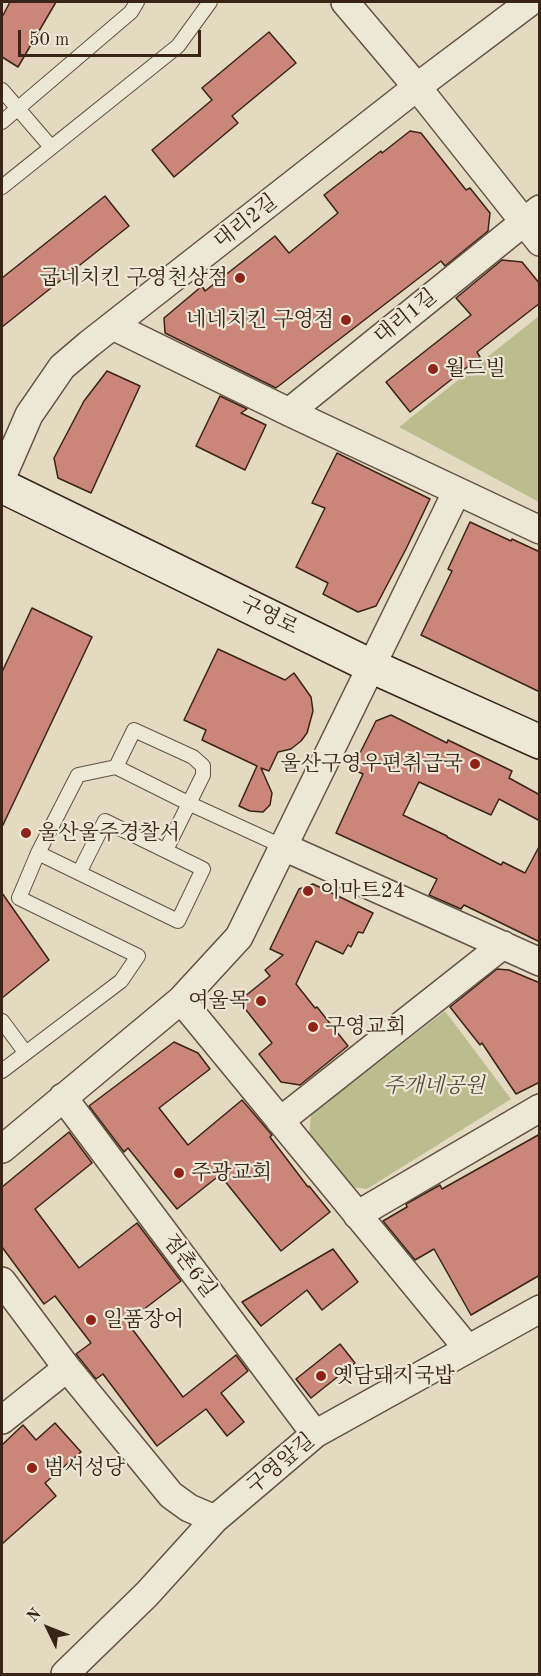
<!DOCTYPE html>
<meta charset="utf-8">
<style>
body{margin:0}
#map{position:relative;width:541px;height:1676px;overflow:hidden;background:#e4dac1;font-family:"Old Standard TT",serif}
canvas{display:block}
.frame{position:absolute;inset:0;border:3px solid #3a2418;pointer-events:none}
.north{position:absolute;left:18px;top:1598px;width:60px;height:60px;-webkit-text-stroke:4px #ede7d7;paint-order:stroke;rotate:313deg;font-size:16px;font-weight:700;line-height:24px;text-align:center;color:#3a2418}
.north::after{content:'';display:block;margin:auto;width:21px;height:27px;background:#3a2418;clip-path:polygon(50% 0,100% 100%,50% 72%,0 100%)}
.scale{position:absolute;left:18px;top:30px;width:183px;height:27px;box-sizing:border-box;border:3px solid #3a2418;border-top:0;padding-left:8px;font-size:18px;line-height:21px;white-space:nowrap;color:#3a2418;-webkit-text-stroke:4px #ede7d7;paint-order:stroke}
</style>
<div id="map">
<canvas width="541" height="1676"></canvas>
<div class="frame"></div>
<div class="north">N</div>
<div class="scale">50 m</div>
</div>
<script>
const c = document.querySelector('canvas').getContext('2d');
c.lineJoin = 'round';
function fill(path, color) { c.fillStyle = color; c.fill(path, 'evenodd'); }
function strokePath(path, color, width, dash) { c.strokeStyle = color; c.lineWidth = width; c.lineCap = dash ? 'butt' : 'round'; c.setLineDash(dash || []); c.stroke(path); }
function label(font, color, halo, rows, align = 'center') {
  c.font = font + ' "Old Standard TT","Noto Serif KR",serif'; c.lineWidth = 4.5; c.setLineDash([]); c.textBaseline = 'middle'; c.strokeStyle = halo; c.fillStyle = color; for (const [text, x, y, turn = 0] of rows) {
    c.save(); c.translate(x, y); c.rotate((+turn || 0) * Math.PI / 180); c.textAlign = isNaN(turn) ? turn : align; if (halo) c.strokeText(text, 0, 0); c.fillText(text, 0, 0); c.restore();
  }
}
fill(new Path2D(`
 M 539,316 L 539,502 L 399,427 Z
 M 445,1011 L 511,1099 L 367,1189 L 344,1186 L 309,1136 L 311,1115 Z`), '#bbbd8e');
const building = new Path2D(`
 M 10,2 L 56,2 L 18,67 L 2,57 L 2,17 Z
 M 269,32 L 296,63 L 232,116 L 238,123 L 174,177 L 152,150 L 212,100 L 202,88 Z
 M 410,131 L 421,133 L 466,190 L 470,188 L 490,213 L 488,231 L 445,266 L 441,261 L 276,388 L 165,333 L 164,318 L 202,286 L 205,291 L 275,236 L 289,253 L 338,213 L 324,195 L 381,151 L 382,153 Z
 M 105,196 L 129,226 L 2,327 L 2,278 Z
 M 502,260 L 522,262 L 540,284 L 540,303 L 477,352 L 480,357 L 410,412 L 386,382 L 471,315 L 456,298 Z
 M 107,371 L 140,386 L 91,493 L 58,478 L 54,458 L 84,401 Z
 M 220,396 L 247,409 L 241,413 L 266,425 L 245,470 L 196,446 Z
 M 337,453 L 430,499 L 406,549 L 376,606 L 358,612 L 323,594 L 328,583 L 296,567 L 325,508 L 312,503 Z
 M 470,522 L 511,541 L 512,539 L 540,552 L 540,692 L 421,635 L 452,571 L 448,569 Z
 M 32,608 L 92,637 L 2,827 L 2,672 Z
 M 218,649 L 285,680 L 294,673 L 311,697 L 313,711 L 307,733 L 301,741 L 291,749 L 278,752 L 269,771 L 261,768 L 272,793 L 270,805 L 263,812 L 250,811 L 239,806 L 257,766 L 202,740 L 206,730 L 184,720 Z
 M 391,715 L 447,743 L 448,740 L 512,771 L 509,778 L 540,795 L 540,821 L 499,799 L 491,815 L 419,782 L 403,815 L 447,836 L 447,837 L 501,865 L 503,862 L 525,873 L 540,845 L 540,942 L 464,905 L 461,909 L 429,895 L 437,879 L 336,833 L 363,774 L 352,769 L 376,721 Z
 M 313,884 L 373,913 L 363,933 L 358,932 L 351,947 L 348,945 L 343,954 L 316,941 L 296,984 L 315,1008 L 317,1007 L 348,1046 L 300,1085 L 281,1082 L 259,1054 L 272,1043 L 239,1001 L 270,976 L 265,970 L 283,955 L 270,949 L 299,889 Z
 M 2,893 L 49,960 L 2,998 Z
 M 497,969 L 509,970 L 540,983 L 540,1082 L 516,1094 L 482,1043 L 480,1045 L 450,1007 Z
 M 174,1042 L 198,1053 L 210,1069 L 159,1108 L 188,1145 L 242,1100 L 272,1135 L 270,1137 L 308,1187 L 309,1186 L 330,1212 L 281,1251 L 220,1175 L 177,1209 L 128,1148 L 124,1152 L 89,1106 Z
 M 69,1132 L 92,1163 L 35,1209 L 79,1268 L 137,1223 L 181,1281 L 127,1322 L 183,1397 L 236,1355 L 248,1371 L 221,1393 L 244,1422 L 227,1436 L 206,1409 L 157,1446 L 103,1374 L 96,1379 L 76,1354 L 91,1343 L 55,1296 L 44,1304 L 2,1247 L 2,1187 Z
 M 540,1134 L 540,1275 L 471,1315 L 434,1249 L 415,1260 L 383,1221 L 407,1207 L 406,1204 L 440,1185 L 442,1189 Z
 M 333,1249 L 358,1282 L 322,1310 L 307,1290 L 261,1326 L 242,1302 Z
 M 340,1344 L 355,1363 L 311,1398 L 296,1379 Z
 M 55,1423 L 81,1452 L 45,1483 L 56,1496 L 2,1544 L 2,1445 L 23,1425 L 36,1440 Z`);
fill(building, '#cb867a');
strokePath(building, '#3a2418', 1.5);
const lane = new Path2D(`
 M 2,90 L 51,147
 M 2,122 L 131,12 L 137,2
 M 2,187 L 178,46 L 210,2
 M 116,767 L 134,730 L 193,757 L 203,766 L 203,775 L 166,850
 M 79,873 L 105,821 L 203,869 L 178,921 L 38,853 L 78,775 L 116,767 L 188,803 L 284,847
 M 2,1021 L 25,1052
 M 2,1071 L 121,981 L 138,956 L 19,898 L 38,853`);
const street = new Path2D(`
 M 345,2 L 417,87 L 540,242
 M 113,326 L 289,412 L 540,530
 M 289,412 L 540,209
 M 2,477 L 29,415 L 62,367 L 89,344 L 417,87 L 530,2
 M 284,847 L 540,962
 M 181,1000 L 468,1349
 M 63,1097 L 315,1434
 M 280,1121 L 503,945
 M 2,1149 L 181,1000 L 239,937 L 457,491
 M 357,1215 L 540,1108
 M 2,1281 L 67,1368 L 171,1495 L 189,1508 L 215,1519
 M 2,1420 L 67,1368
 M 65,1674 L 147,1594 L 215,1519 L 315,1434 L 540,1309`);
const secondary = new Path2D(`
 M 2,486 L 371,666 L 540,742`);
strokePath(lane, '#645242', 16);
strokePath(street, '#645242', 30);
strokePath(secondary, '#3a2418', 36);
strokePath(lane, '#ede7d7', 14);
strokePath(street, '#ede7d7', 27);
strokePath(secondary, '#ede7d7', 33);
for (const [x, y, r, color] of [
 [240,278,6,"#8f2418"],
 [346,320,6,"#8f2418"],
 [433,369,6,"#8f2418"],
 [475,764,6,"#8f2418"],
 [26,833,6,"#8f2418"],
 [308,891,6,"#8f2418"],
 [261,1001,6,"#8f2418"],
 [313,1027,6,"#8f2418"],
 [179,1173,6,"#8f2418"],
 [91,1320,6,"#8f2418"],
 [321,1376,6,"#8f2418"],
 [32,1468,6,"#8f2418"]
]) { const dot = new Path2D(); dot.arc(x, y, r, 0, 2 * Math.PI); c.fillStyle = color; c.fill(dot); strokePath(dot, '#ede7d7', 2); }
label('21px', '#3a2418', '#ede7d7', [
 ["대리2길",246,222,-38],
 ["대리1길",406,317,-39],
 ["구영로",269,616,26],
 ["점촌6길",189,1266,53],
 ["구영앞길",281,1464,-40]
]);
label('21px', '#3a2418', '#ede7d7', [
 ["굽네치킨 구영천상점",228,278,"right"],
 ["네네치킨 구영점",334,320,"right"],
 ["월드빌",445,369],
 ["울산구영우편취급국",463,764,"right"],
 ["울산울주경찰서",38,833],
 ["이마트24",320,891],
 ["여울목",249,1001,"right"],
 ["구영교회",325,1027],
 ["주광교회",191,1173],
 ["일품장어",103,1320],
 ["옛담돼지국밥",333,1376],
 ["범서성당",44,1468]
], 'left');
label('italic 21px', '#5a4a36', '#ede7d7', [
 ["주개네공원",434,1086]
]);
</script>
